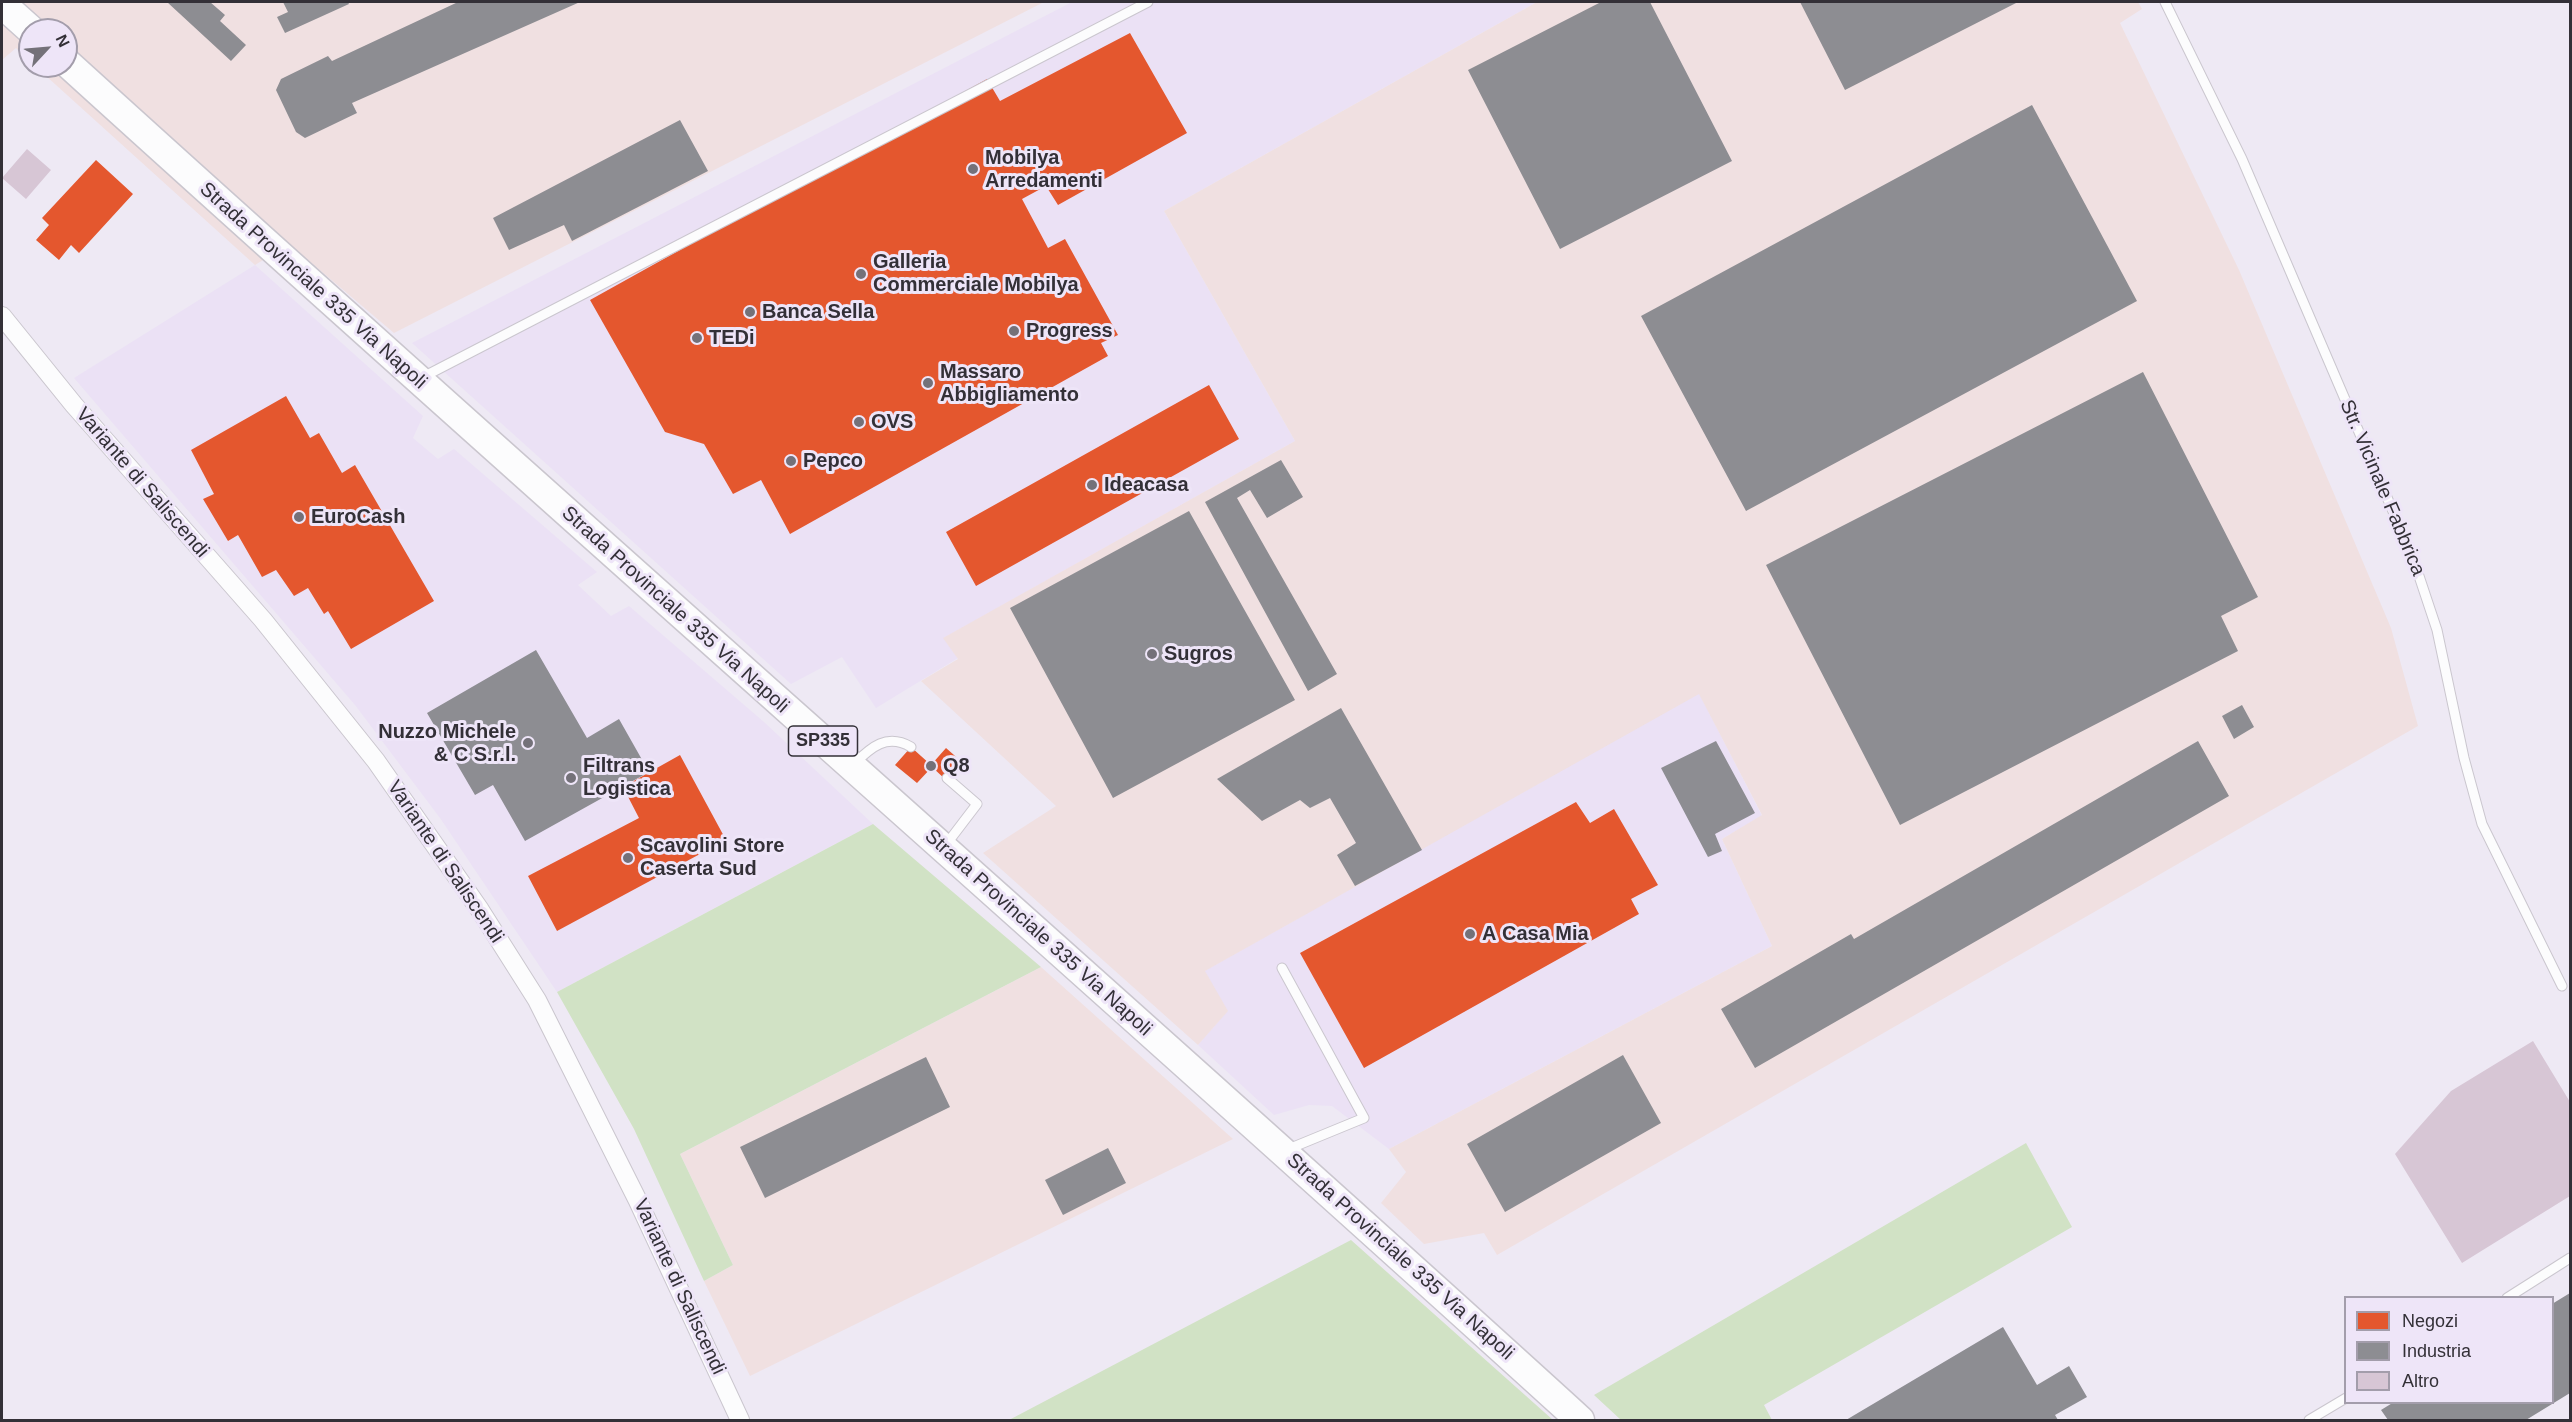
<!DOCTYPE html>
<style>
body{margin:0}
#map{position:relative;width:2572px;height:1422px;overflow:hidden;background:#eee9f4;font-family:Helvetica,sans-serif}
canvas{display:block}
.frame{position:absolute;inset:0;border:3px solid #333037;pointer-events:none}
.legend{position:absolute;left:2344px;top:1296px;width:210px;height:108px;box-sizing:border-box;background:#eee5f8;border:2px solid #a39dab;margin:0;padding:8px 10px;list-style:none;font-size:18px;color:#333037}
.legend li{display:flex;align-items:center;gap:12px;height:30px}
.legend b{width:30px;border:2px solid #a39dab}
.north{position:absolute;left:18px;top:18px;width:60px;height:60px;box-sizing:border-box;background:#eee5f8;border:2px solid #a39dab;border-radius:50%;rotate:64deg;font-size:16px;font-weight:700;line-height:24px;text-align:center;color:#333037}
.north::after{content:'';display:block;margin:auto;width:21px;height:27px;background:#747179;clip-path:polygon(50% 0,100% 100%,50% 72%,0 100%)}
</style>
<div id="map">
<canvas width="2572" height="1422"></canvas>
<div class="frame"></div>
<ul class="legend">
<li><b style="height:16px;background:#e4572e"></b>Negozi</li>
<li><b style="height:16px;background:#8d8d92"></b>Industria</li>
<li><b style="height:16px;background:#d7c6d5"></b>Altro</li>
</ul>
<div class="north">N</div>
</div>
<script>
const c = document.querySelector('canvas').getContext('2d');
c.lineJoin = 'round';
function fill(path, color) { c.fillStyle = color; c.fill(path, 'evenodd'); }
function strokePath(path, color, width, dash) { c.strokeStyle = color; c.lineWidth = width; c.lineCap = dash ? 'butt' : 'round'; c.setLineDash(dash || []); c.stroke(path); }
function label(font, color, halo, rows, align = 'center') {
  c.font = font + ' Helvetica,sans-serif'; c.lineWidth = 6; c.setLineDash([]); c.textBaseline = 'middle'; c.strokeStyle = halo; c.fillStyle = color; for (const [text, x, y, turn = 0] of rows) {
    c.save(); c.translate(x, y); c.rotate((+turn || 0) * Math.PI / 180); c.textAlign = isNaN(turn) ? turn : align; if (halo) c.strokeText(text, 0, 0); c.fillText(text, 0, 0); c.restore();
  }
}
fill(new Path2D(`
 M 1072,2 L 1537,2 L 1164,211 L 1295,441 L 944,638 L 958,658 L 876,708 L 842,657 L 791,684 L 412,343 Z
 M 255,265 L 423,416 L 413,438 L 438,459 L 454,449 L 597,572 L 578,585 L 611,616 L 629,606 L 764,722 L 873,824 L 557,992 L 440,818 L 355,705 L 74,378 Z
 M 1699,693 L 1762,816 L 1722,839 L 1772,946 L 1389,1149 L 1332,1106 L 1309,1105 L 1274,1115 L 1198,1045 L 1227,1011 L 1204,971 Z`), '#ebe1f5');
fill(new Path2D(`
 M 2,2 L 1044,2 L 394,333 L 289,244 L 255,265 L 35,66 L 66,66 L 66,30 L 30,30 L 30,61 L 16,48 L 2,60 Z
 M 1537,2 L 2138,2 L 2142,9 L 2120,23 L 2239,270 L 2391,628 L 2418,726 L 1497,1255 L 1484,1233 L 1424,1244 L 1381,1203 L 1406,1172 L 1389,1149 L 1772,946 L 1722,839 L 1762,815 L 1699,694 L 1205,971 L 1228,1011 L 1198,1045 L 983,853 L 1056,806 L 921,681 L 958,659 L 943,638 L 1295,441 L 1164,211 Z
 M 1041,967 L 1233,1139 L 750,1376 L 704,1281 L 733,1265 L 680,1154 Z`), '#f0e0e1');
fill(new Path2D(`
 M 873,824 L 1041,967 L 680,1154 L 733,1265 L 704,1281 L 634,1129 L 557,992 Z
 M 2026,1143 L 2072,1227 L 1764,1405 L 1772,1420 L 1621,1420 L 1594,1395 Z
 M 1351,1240 L 1553,1420 L 1009,1420 Z`), '#d1e2c5');
fill(new Path2D(`
 M 1130,33 L 1187,133 L 1058,205 L 1046,186 L 1022,199 L 1048,248 L 1065,239 L 1118,335 L 1101,343 L 1108,356 L 790,534 L 761,480 L 733,494 L 704,444 L 665,432 L 590,300 L 987,79 L 1000,101 Z
 M 96,160 L 133,194 L 79,253 L 71,245 L 59,260 L 36,240 L 49,225 L 42,218 Z
 M 1209,385 L 1239,439 L 976,586 L 946,532 Z
 M 286,396 L 310,438 L 319,433 L 342,473 L 355,465 L 434,601 L 351,649 L 328,611 L 324,614 L 308,588 L 294,596 L 276,570 L 262,577 L 238,535 L 228,541 L 203,499 L 214,494 L 191,450 Z
 M 911,747 L 931,765 L 946,748 L 962,762 L 946,780 L 932,767 L 917,783 L 895,765 Z
 M 680,755 L 726,840 L 557,931 L 528,876 L 639,818 L 623,787 Z
 M 1576,802 L 1590,823 L 1614,809 L 1658,885 L 1631,899 L 1639,914 L 1364,1068 L 1300,953 Z`), '#e4572e');
fill(new Path2D(`
 M 167,2 L 210,2 L 225,15 L 220,21 L 246,45 L 231,61 Z
 M 283,2 L 348,2 L 349,4 L 285,33 L 277,17 L 288,12 Z
 M 458,2 L 580,2 L 352,103 L 357,113 L 305,138 L 296,132 L 276,90 L 281,79 L 328,56 L 332,61 Z
 M 1601,2 L 1650,2 L 1732,161 L 1560,249 L 1468,70 Z
 M 1800,2 L 2018,2 L 1845,90 Z
 M 2032,105 L 2137,301 L 1746,511 L 1641,316 Z
 M 680,120 L 708,171 L 572,241 L 564,225 L 509,250 L 493,218 Z
 M 2143,372 L 2258,597 L 2221,616 L 2238,651 L 1900,825 L 1766,565 Z
 M 1281,460 L 1303,497 L 1267,518 L 1250,490 L 1237,498 L 1337,674 L 1308,691 L 1205,502 Z
 M 1189,511 L 1295,700 L 1113,798 L 1010,608 Z
 M 536,650 L 587,738 L 619,719 L 649,772 L 525,841 L 493,785 L 475,795 L 427,713 Z
 M 2242,705 L 2254,727 L 2234,739 L 2222,716 Z
 M 1341,708 L 1422,850 L 1355,886 L 1337,855 L 1356,843 L 1330,798 L 1310,808 L 1300,800 L 1262,821 L 1217,779 Z
 M 1716,741 L 1755,813 L 1715,834 L 1722,851 L 1708,857 L 1661,768 Z
 M 2198,741 L 2229,796 L 1755,1068 L 1721,1009 L 1851,934 L 1854,939 Z
 M 1623,1055 L 1661,1123 L 1505,1212 L 1467,1144 Z
 M 926,1057 L 950,1107 L 765,1198 L 740,1147 Z
 M 1108,1148 L 1126,1183 L 1063,1215 L 1045,1180 Z
 M 2570,1293 L 2570,1393 L 2526,1420 L 2388,1420 L 2381,1410 L 2394,1402 L 2552,1402 L 2552,1304 Z
 M 2003,1327 L 2037,1385 L 2069,1366 L 2087,1397 L 2055,1415 L 2058,1420 L 1846,1420 Z`), '#8d8d92');
fill(new Path2D(`
 M 27,149 L 51,170 L 26,199 L 2,178 Z
 M 2533,1041 L 2570,1102 L 2570,1196 L 2462,1263 L 2395,1154 L 2451,1091 Z`), '#d7c6d5');
const service = new Path2D(`
 M 2165,2 L 2242,159 L 2413,558 L 2437,630 L 2464,758 L 2482,824 L 2562,986
 M 423,377 L 1148,2
 M 854,764 C 871,747 887,733 911,747
 M 945,846 L 977,804 L 947,778
 M 1282,968 L 1364,1118 L 1286,1150
 M 2507,1298 L 2570,1258
 M 2309,1420 L 2346,1398`);
const minor = new Path2D(`
 M 2,316 L 74,405 L 263,620 L 376,761 L 480,910 L 537,1000 L 638,1201 L 740,1420`);
const primary = new Path2D(`
 M 2,4 L 31,30
 M 66,62 C 568,518 1079,964 1580,1420`);
strokePath(service, '#cac6ce', 11);
strokePath(minor, '#cac6ce', 20);
strokePath(primary, '#cac6ce', 31);
strokePath(service, '#fcfcfd', 9);
strokePath(minor, '#fcfcfd', 18);
strokePath(primary, '#fcfcfd', 28);
for (const [x, y, r, color] of [
 [973,169,6,"#747179"],
 [861,274,6,"#747179"],
 [750,312,6,"#747179"],
 [1014,331,6,"#747179"],
 [697,338,6,"#747179"],
 [928,383,6,"#747179"],
 [859,422,6,"#747179"],
 [791,461,6,"#747179"],
 [1092,485,6,"#747179"],
 [299,517,6,"#747179"],
 [1152,654,6,"#747179"],
 [528,743,6,"#747179"],
 [931,766,6,"#747179"],
 [571,778,6,"#747179"],
 [628,858,6,"#747179"],
 [1470,934,6,"#747179"]
]) { const dot = new Path2D(); dot.arc(x, y, r, 0, 2 * Math.PI); c.fillStyle = color; c.fill(dot); strokePath(dot, '#eee5f8', 2); }
for (const [x, y, w] of [
 [823,741,69]
]) { const box = new Path2D(); box.roundRect(x - w / 2, y - 15, w, 30, 4.5); c.fillStyle = '#eee5f8'; c.fill(box); strokePath(box, '#333037', 1.5); }
label('bold 18px', '#333037', null, [
 ["SP335",823,741]
]);
label('bold 20px', '#333037', '#eee5f8', [
 ["Mobilya",985,158],
 ["Arredamenti",985,181],
 ["Galleria",873,262],
 ["Commerciale Mobilya",873,285],
 ["Banca Sella",762,312],
 ["Progress",1026,331],
 ["TEDi",709,338],
 ["Massaro",940,372],
 ["Abbigliamento",940,395],
 ["OVS",871,422],
 ["Pepco",803,461],
 ["Ideacasa",1104,485],
 ["EuroCash",311,517],
 ["Sugros",1164,654],
 ["Nuzzo Michele",516,732,"right"],
 ["& C S.r.l.",516,755,"right"],
 ["Filtrans",583,766],
 ["Logistica",583,789],
 ["Q8",943,766],
 ["Scavolini Store",640,846],
 ["Caserta Sud",640,869],
 ["A Casa Mia",1482,934]
], 'left');
label('20px', '#333037', '#eee5f8', [
 ["Strada Provinciale 335 Via Napoli",313,286,42],
 ["Variante di Saliscendi",142,483,49],
 ["Str. Vicinale Fabbrica",2382,488,67],
 ["Strada Provinciale 335 Via Napoli",675,610,42],
 ["Variante di Saliscendi",445,862,56],
 ["Strada Provinciale 335 Via Napoli",1038,933,42],
 ["Strada Provinciale 335 Via Napoli",1400,1257,42],
 ["Variante di Saliscendi",679,1287,65]
]);
</script>
